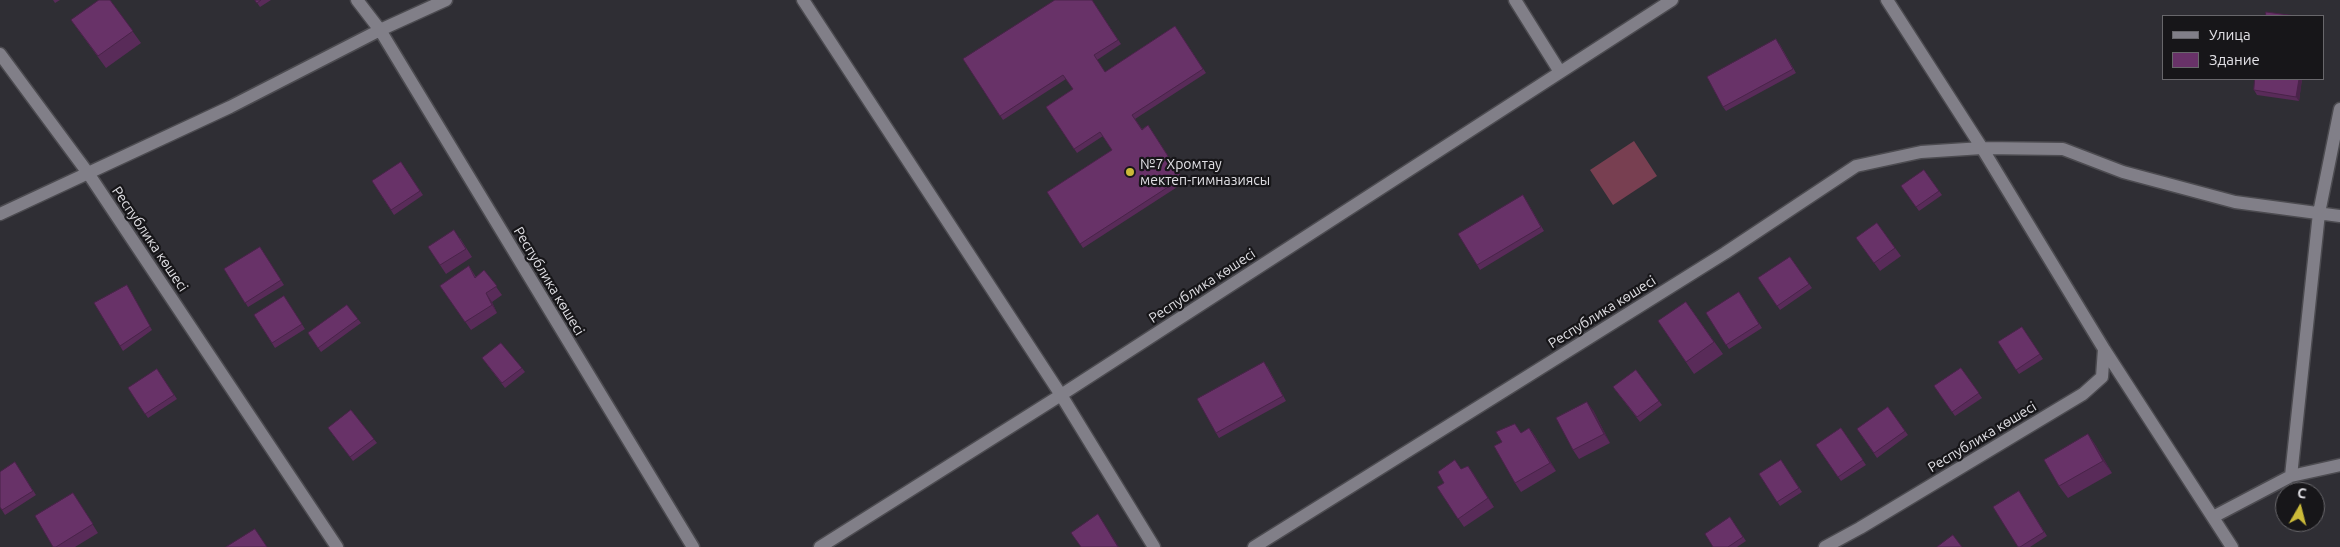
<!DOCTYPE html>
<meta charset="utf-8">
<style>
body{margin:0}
#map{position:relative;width:2340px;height:547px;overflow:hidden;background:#2f2e34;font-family:Ubuntu,sans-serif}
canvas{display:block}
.legend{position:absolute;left:2162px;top:15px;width:162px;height:65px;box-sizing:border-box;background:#171619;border:1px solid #68676b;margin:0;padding:6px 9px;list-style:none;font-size:15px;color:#e1e0e5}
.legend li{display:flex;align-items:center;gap:10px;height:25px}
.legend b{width:25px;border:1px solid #68676b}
.north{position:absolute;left:2275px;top:482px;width:50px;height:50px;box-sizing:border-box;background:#171619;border:1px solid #68676b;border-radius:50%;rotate:8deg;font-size:14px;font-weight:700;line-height:20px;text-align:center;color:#e1e0e5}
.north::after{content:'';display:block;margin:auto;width:18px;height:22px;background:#cbba39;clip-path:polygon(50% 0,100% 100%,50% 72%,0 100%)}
</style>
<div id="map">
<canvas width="2340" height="547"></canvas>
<ul class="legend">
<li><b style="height:6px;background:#817f88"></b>Улица</li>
<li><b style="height:14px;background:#683268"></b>Здание</li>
</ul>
<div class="north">С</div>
</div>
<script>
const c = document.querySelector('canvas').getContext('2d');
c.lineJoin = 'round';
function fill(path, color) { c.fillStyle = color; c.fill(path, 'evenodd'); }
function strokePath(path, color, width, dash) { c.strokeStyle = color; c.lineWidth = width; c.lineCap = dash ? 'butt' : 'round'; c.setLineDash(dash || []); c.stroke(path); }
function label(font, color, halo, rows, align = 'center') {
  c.font = font + ' Ubuntu,sans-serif'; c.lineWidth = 4.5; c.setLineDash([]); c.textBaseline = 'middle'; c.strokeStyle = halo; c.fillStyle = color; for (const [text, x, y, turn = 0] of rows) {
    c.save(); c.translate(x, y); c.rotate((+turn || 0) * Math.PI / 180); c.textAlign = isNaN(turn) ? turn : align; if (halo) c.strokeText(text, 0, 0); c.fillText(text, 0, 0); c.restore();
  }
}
fill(new Path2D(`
 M 1634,141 L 1657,176 L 1613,205 L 1590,170 Z`), '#783f51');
const minor = new Path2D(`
 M 357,0 L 380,30 L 693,547
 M 803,0 L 1061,395 L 1154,547
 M 1515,0 L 1560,72
 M 0,54 L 88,173 L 337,547
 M 0,214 L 230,107 L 380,30 L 446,0
 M 2104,349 L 2232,547
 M 2291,476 L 2319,213 L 2340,109
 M 2213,517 L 2291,476 L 2340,465
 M 820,547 L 1061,395 L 1672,0
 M 1254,547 L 1725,253 L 1856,166 L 1921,152 L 1982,148 L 2063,149 L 2123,172 L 2235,202 L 2340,216
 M 1825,547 L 1860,528 L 2083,394 L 2102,377 L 2104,349 L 1982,148 L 1887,0`);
strokePath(minor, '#4c4b50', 15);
strokePath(minor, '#817f88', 12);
fill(new Path2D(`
 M 53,0 L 60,0 L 55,3 Z
 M 110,0 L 141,43 L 106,68 L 71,20 Z
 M 255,0 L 271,0 L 260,7 Z
 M 1092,0 L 1121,44 L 1097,60 L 1105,72 L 1175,26 L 1206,73 L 1135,119 L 1142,129 L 1148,125 L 1185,182 L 1083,248 L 1047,192 L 1112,150 L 1103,136 L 1077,153 L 1046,107 L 1073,89 L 1066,79 L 1003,120 L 963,59 Z
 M 1779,43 L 1796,73 L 1726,111 L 1723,107 Z
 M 2255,79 L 2302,79 L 2299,101 L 2257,95 L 2254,90 Z
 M 401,162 L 423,195 L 394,215 L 372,181 Z
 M 1924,170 L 1942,195 L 1919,211 L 1901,186 Z
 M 1526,200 L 1544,231 L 1480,270 L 1477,265 Z
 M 1877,223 L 1901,256 L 1880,271 L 1856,238 Z
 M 460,238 L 472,257 L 446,274 L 428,247 Z
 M 260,247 L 284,285 L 248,307 L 224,269 Z
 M 1790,257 L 1812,288 L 1780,310 L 1758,278 Z
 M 469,266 L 476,277 L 484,270 L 502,295 L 492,302 L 497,313 L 471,330 L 440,286 Z
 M 130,290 L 152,330 L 123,351 L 120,346 Z
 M 1739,292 L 1762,328 L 1729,349 L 1706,313 Z
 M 284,296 L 305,329 L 275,348 L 254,315 Z
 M 1686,302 L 1723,354 L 1694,374 L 1658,321 Z
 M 347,305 L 361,323 L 321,352 L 308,333 Z
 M 2022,327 L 2043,359 L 2019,374 L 1998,342 Z
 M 485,362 L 522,368 L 525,372 L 505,388 Z
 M 1267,366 L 1286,401 L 1219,438 L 1216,433 Z
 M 1961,368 L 1982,398 L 1955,416 L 1934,386 Z
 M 157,369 L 177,399 L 148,418 L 128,388 Z
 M 1636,370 L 1662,405 L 1640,422 L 1613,387 Z
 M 1888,407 L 1908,435 L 1877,458 L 1857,429 Z
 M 351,410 L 377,443 L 353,461 L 328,428 Z
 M 1593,410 L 1610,443 L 1579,459 L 1573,450 Z
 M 1529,428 L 1535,436 L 1556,471 L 1521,492 L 1515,483 L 1521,433 Z
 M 1841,428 L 1866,465 L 1841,481 L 1816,445 Z
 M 2088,434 L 2096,446 L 2112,473 L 2068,498 L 2059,486 Z
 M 1781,460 L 1802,492 L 1780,506 L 1759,474 Z
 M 15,462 L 36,495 L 5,515 L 0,507 Z
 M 1468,466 L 1494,507 L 1464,527 L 1437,487 L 1444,483 L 1462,469 Z
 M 2019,491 L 2047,536 L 2030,547 L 2018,547 Z
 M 73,493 L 98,533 L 75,547 L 53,547 Z
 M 1730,517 L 1746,541 L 1737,547 L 1713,547 Z`), '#592b59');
fill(new Path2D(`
 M 2299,79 L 2302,79 L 2299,101 L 2296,97 Z
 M 486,293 L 492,302 L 497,313 L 492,305 Z
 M 1587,402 L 1593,410 L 1610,443 L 1604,434 Z
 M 1529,428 L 1535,436 L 1556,471 L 1550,463 Z
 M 2088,434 L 2096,446 L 2112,473 L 2103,461 Z
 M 1468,466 L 1474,474 L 1494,507 L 1488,498 Z
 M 1098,514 L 1104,523 L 1119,547 L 1118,547 Z`), '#492349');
const building = new Path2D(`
 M 99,0 L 110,0 L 133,31 L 98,56 L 71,20 Z
 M 255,0 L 261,0 L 257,3 Z
 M 1055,0 L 1092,0 L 1118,40 L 1094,55 L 1105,72 L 1175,26 L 1203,69 L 1132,115 L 1142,130 L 1148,125 L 1182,178 L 1080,244 L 1047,192 L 1112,150 L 1100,132 L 1074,149 L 1046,107 L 1073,89 L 1063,75 L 1000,116 L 963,59 Z
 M 2266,12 L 2296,16 L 2266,16 Z
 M 1776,39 L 1793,69 L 1723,107 L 1707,77 Z
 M 2255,79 L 2299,79 L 2296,97 L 2254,90 Z
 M 401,162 L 420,191 L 391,210 L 372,181 Z
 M 1924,170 L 1939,191 L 1916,207 L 1901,186 Z
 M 1523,195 L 1541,227 L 1477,265 L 1458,234 Z
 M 1877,223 L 1895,248 L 1874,263 L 1856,238 Z
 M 454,230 L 466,249 L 440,265 L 428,247 Z
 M 260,247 L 281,280 L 245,303 L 224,269 Z
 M 1790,257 L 1809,284 L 1777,306 L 1758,278 Z
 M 469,266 L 475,278 L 484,270 L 497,286 L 486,293 L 492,305 L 465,322 L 440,286 Z
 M 127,285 L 150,326 L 120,346 L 94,303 Z
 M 1739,292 L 1759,324 L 1726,345 L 1706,313 Z
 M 284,296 L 302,324 L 272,343 L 254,315 Z
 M 1686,302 L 1714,342 L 1686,362 L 1658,321 Z
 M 347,305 L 358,319 L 318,348 L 308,333 Z
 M 2022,327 L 2040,354 L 2016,370 L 1998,342 Z
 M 501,343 L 522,368 L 502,383 L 482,358 Z
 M 1264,362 L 1283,396 L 1216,433 L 1197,399 Z
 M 1961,368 L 1979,393 L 1952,412 L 1934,386 Z
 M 157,369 L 174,395 L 145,414 L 128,388 Z
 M 1636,370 L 1659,401 L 1637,417 L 1613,387 Z
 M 1587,402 L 1604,434 L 1573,450 L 1556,418 Z
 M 1888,407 L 1905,431 L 1874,453 L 1857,429 Z
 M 351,410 L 374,439 L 350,457 L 328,428 Z
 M 1515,424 L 1521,433 L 1529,428 L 1550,463 L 1515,483 L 1494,446 L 1502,442 L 1496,432 Z
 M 1841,428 L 1863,460 L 1838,477 L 1816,445 Z
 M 2088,434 L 2103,461 L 2059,486 L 2044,460 Z
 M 1455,460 L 1461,469 L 1468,466 L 1488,498 L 1458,519 L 1437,487 L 1444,483 L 1438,472 Z
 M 1781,460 L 1799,488 L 1777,502 L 1759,474 Z
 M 15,462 L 33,491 L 2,510 L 0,507 L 0,472 Z
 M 2019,491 L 2044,532 L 2020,547 L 2018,547 L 1993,507 Z
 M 73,493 L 93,524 L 56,547 L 53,547 L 35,516 Z
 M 1098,514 L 1118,547 L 1081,547 L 1071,533 Z
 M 1730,517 L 1743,537 L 1728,547 L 1713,547 L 1705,534 Z
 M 255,529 L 267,547 L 226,547 Z
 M 1953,535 L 1962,547 L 1937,547 Z`);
fill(building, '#683268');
strokePath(building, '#492349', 1);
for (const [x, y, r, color] of [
 [1130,172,5,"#cbba39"]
]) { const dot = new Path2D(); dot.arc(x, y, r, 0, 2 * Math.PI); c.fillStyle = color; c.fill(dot); strokePath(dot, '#171619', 2); }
label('14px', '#e1e0e5', '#171619', [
 ["№7 Хромтау",1140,164],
 ["мектеп-гимназиясы",1140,180]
], 'left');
label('14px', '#e1e0e5', '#171619', [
 ["Республика көшесі",150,239,56],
 ["Республика көшесі",549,281,59],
 ["Республика көшесі",1202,286,-33],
 ["Республика көшесі",1602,312,-32],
 ["Республика көшесі",1982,437,-31]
]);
</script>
